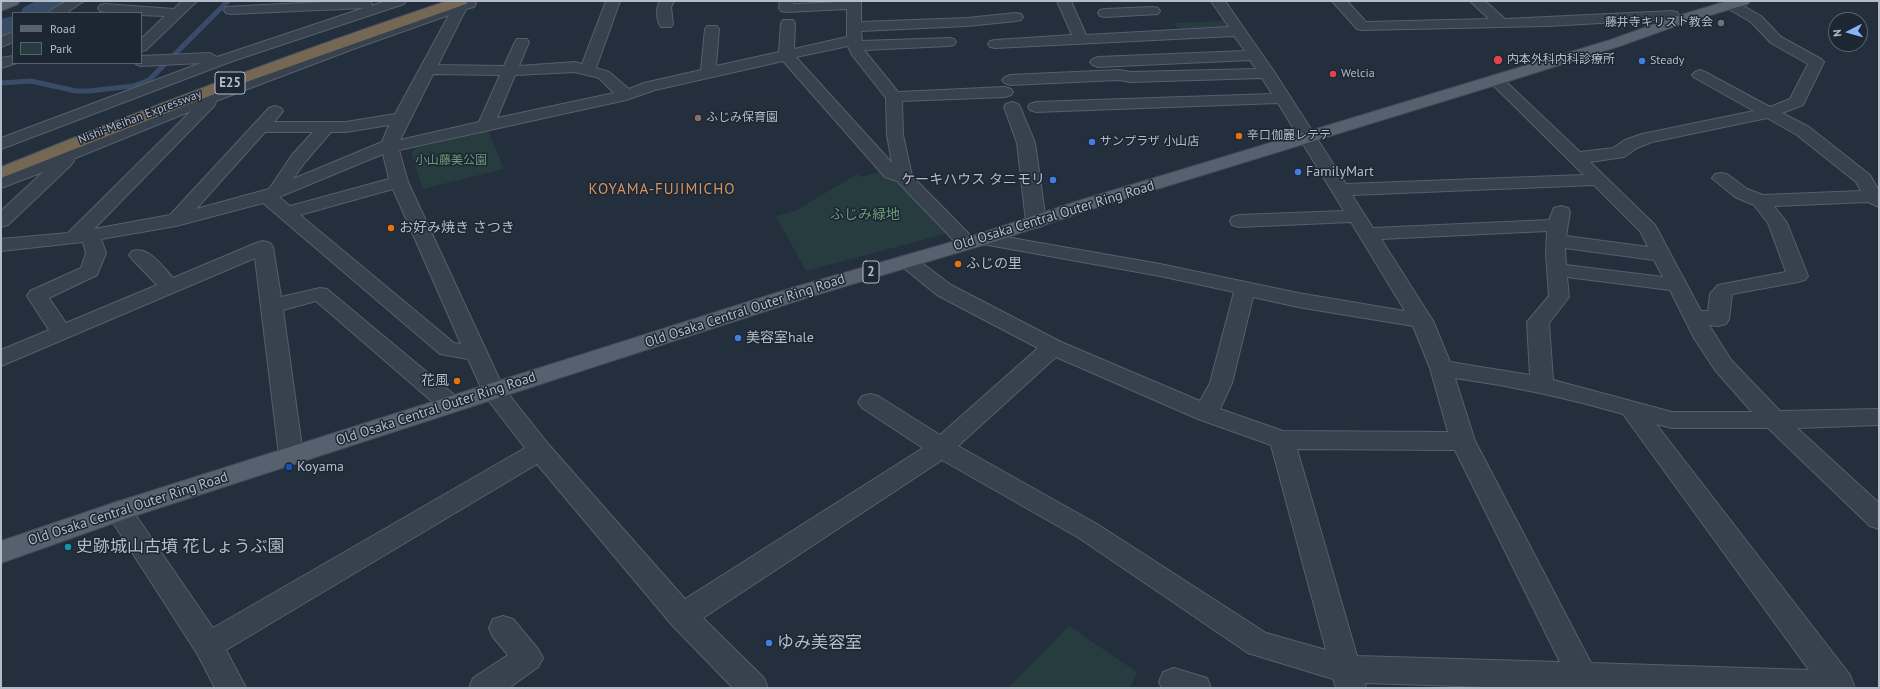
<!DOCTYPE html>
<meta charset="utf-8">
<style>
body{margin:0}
#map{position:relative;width:1880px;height:689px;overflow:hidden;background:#242f3e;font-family:"PT Sans",sans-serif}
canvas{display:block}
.frame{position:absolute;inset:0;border:2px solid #b4bcc9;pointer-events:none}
.legend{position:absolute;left:12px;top:12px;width:130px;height:52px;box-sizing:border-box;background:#1d2633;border:1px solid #59626f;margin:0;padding:5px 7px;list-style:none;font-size:12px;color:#b4bcc9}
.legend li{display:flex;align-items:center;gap:8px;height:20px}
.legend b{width:20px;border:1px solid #59626f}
.north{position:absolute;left:1828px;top:12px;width:40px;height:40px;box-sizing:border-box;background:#1d2633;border:1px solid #59626f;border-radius:50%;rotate:264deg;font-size:11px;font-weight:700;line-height:16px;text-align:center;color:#b4bcc9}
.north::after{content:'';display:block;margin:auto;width:14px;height:18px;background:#8ab4f8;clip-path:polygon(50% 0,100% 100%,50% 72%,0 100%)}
</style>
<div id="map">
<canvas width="1880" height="689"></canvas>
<div class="frame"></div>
<ul class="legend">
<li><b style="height:5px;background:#56606e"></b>Road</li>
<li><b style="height:11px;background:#263c3f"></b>Park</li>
</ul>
<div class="north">N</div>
</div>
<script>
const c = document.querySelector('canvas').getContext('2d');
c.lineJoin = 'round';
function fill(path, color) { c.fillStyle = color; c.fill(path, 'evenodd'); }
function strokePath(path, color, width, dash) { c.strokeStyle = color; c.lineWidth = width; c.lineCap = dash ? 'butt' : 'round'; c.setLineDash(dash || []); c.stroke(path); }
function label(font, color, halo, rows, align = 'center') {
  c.font = font + ' "PT Sans","Noto Sans JP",sans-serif'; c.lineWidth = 3; c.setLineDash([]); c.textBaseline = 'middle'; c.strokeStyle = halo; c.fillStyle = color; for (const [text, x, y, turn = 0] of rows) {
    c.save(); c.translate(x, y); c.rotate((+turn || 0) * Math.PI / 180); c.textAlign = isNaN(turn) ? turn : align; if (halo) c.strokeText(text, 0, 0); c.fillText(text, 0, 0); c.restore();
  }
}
fill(new Path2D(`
 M 1225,21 L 1228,25 L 1226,27 L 1178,29 L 1174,23 Z
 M 488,131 L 504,169 L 423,189 L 411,153 L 416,148 Z
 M 883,171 L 896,179 L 945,234 L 806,271 L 776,216 L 795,211 L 857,174 L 861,177 Z
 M 1069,626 L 1137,672 L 1130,688 L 1009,687 Z`), '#263c3f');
strokePath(new Path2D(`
 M 1,83 L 31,81 L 76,91 L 89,91 L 133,86 L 149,80 L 228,1`), '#394c67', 5);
fill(new Path2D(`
 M 36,1 L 69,1 C 58,17 38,13 20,13 L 24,7 Z
 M 13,16 L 13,35 L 1,38 L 1,19 Z`), '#394c67');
const minor = new Path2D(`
 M 67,1 L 84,1 L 66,13 L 49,13 L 51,10 Z
 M 182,1 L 197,1 L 146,50 L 141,51 L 141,39 L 165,16 L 141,15 L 141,13 L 105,12 L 100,11 L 98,8 L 100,5 L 105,4 L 174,9 Z
 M 340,1 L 369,1 L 372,4 L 371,6 L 385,1 L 406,1 L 404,4 L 230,62 L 1,149 L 1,138 L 201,63 L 141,66 L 136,64 L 135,63 L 141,63 L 141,56 L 210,53 L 217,57 L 364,8 L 231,14 L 226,13 L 224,10 L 226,7 Z
 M 457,1 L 473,1 L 476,4 L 474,7 L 466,9 L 438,65 L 504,66 L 515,42 L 517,39 L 527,39 L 529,42 L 519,66 L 575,62 L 582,64 L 606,1 L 620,1 L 596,68 L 609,72 L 629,89 L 644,83 L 701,70 L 705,29 L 707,26 L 717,26 L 719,29 L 716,66 L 779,52 L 781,23 L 783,20 L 793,20 L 795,23 L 794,49 L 847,37 L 847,9 L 786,12 L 781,11 L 779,8 L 780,1 L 794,1 L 793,4 L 861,1 L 861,22 L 967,18 L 1016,13 L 1021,14 L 1023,17 L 1021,20 L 1016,21 L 967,26 L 861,31 L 862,41 L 949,38 L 954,39 L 956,42 L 954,45 L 949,46 L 864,50 L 898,92 L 1005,87 L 1011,89 L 1013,92 L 1011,95 L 1005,97 L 902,101 L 903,135 L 912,176 L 974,239 L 976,235 L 983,233 L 1160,264 L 1298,293 L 1405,311 L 1351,222 L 1239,227 L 1232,225 L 1230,221 L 1232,217 L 1239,215 L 1344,211 L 1278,103 L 1036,112 L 1030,110 L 1028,107 L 1030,104 L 1036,102 L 1272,94 L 1262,78 L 1131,82 L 1119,80 L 1010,85 L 1005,83 L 1002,80 L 1005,77 L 1010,75 L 1119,70 L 1131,72 L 1256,69 L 1250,60 L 1098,67 L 1093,65 L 1090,62 L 1093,59 L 1098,57 L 1245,51 L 1234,36 L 995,48 L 990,47 L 988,44 L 990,41 L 995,40 L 1072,35 L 1057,1 L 1071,1 L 1086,35 L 1229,27 L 1211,1 L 1225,1 L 1275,73 L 1346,184 L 1584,175 L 1491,83 L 1488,80 L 1491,77 L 1496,75 L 1501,77 L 1580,152 L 1613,148 L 1625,140 L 1642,134 L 1754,111 L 1695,78 L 1692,75 L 1695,72 L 1700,70 L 1705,72 L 1770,107 L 1790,99 L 1808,64 L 1771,43 L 1751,22 L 1720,4 L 1718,1 L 1735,1 L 1761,16 L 1781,37 L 1821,59 L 1824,62 L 1803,105 L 1782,113 L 1809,127 L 1870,175 L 1879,191 L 1879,207 L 1868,202 L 1774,206 L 1787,223 L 1808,276 L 1805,280 L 1798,282 L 1732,294 L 1729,319 L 1726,324 L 1718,326 L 1709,325 L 1731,360 L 1780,411 L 1879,409 L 1879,425 L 1797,428 L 1879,503 L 1879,529 L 1870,526 L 1768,428 L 1672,428 L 1656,424 L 1850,675 L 1855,688 L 1517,688 L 1365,683 L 1366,688 L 1336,688 L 1333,679 L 1248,653 L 1079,538 L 942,460 L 703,618 L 764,678 L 768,688 L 733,688 L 672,625 L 537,464 L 226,650 L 246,688 L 215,688 L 198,655 L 110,518 L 106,511 L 110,504 L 119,501 L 128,504 L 213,628 L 525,448 L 485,396 L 468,359 L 440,354 L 263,203 L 176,226 L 101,239 L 106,253 L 97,275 L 49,298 L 66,323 L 157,285 L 132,259 L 129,255 L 132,251 C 149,246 162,266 173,278 L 256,243 L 263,241 L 270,243 L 273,247 L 281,297 L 320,288 L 327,289 L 458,398 L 462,404 L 458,410 L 450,412 L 442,410 L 316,301 L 283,310 L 303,455 L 300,461 L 291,464 L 282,461 L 279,455 L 255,258 L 1,366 L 1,350 L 49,330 L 27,296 L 30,291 L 81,268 L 86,253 L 83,242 L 1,251 L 1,239 L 68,233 L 191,111 L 73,159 L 74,161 L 71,165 L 8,225 L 1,227 L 1,211 L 43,172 L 1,188 L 1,177 C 151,114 302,55 456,4 ZM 449,15 L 395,114 L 346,122 L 274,122 L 283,111 L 281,108 L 275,106 L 269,108 L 170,215 L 94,229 L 215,105 L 216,101 L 356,48 ZM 848,46 L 852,55 L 886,98 L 887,135 L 892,163 L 796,57 ZM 783,61 L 885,177 L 897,181 L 960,247 L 967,249 L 974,247 L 977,243 L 1160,276 L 1234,292 L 1210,383 L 1200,401 L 1061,342 L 951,285 L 914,257 L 907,255 L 900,257 L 897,261 L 900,265 L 937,295 L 1038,348 L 940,435 L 878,396 L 870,394 L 862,396 L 858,402 L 862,408 L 923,448 L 685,599 L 549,445 L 503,387 L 408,182 L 399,150 L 626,100 L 655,90 ZM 575,72 L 599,78 L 614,93 L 497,118 L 515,75 ZM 433,74 L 500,75 L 479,122 L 400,140 ZM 1767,118 L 1797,135 L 1856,182 L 1861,191 L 1763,195 L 1747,189 L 1727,174 L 1721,173 L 1715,174 L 1712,178 L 1735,197 L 1754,205 L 1768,223 L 1786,272 L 1718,285 L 1710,294 L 1708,311 L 1701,311 L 1655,225 L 1590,162 L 1624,157 L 1637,148 L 1652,142 ZM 389,125 L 382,142 L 293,179 L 305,162 L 331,132 L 346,132 ZM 265,132 L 313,132 L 292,155 L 269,189 L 196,209 ZM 383,154 L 389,179 L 290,206 L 279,197 ZM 1594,185 L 1640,231 L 1648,247 L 1566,236 L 1570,212 L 1568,208 L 1561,206 L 1554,208 L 1549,220 L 1373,228 L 1352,195 ZM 393,189 L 461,344 L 454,343 L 300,215 ZM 1547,231 L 1546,254 L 1549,296 L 1527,322 L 1530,375 L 1450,362 L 1433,321 L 1381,239 ZM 1565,248 L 1654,260 L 1663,277 L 1566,265 ZM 1567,277 L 1670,290 L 1694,338 L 1715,370 L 1752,412 L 1672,412 L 1553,380 L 1549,323 L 1569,297 ZM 1253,297 L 1298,307 L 1413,326 L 1430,368 L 1448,432 L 1283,431 L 1220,409 L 1232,383 ZM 1056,357 L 1198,419 L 1271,445 L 1326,650 L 1266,633 L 1097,524 L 958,446 ZM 1455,378 C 1512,386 1568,398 1623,414 L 1809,670 L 1591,663 L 1475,441 ZM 1297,449 L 1455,450 L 1560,662 L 1357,656 Z
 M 660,1 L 674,1 L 671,7 L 673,24 L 671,27 L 661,27 C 656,20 656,8 660,1 Z
 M 1332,1 L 1347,1 L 1366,22 L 1489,19 L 1470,1 L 1485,1 L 1505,19 L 1672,11 L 1677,12 L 1679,15 L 1677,18 L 1672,19 L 1547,26 L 1362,30 L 1357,29 Z
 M 1153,7 L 1158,8 L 1160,11 L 1158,14 L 1105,17 L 1100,16 L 1098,13 L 1100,10 L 1105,9 Z
 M 13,32 L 13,42 L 1,47 L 1,37 Z
 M 13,56 L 13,63 L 17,63 L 1,68 L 1,58 Z
 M 1012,102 L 1018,104 L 1020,107 L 1035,143 L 1046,222 L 1043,226 L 1036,228 L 1029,226 L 1026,222 L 1017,143 L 1004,107 L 1006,104 Z
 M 503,616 L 513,619 L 538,649 L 543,658 L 538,667 L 509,688 L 469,688 L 473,678 L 508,655 L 493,637 L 489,628 L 493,619 Z
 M 1174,668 L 1207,678 L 1211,688 L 1162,688 L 1159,682 L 1163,672 Z`);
const major = new Path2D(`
 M 20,1 L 18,4 L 1,11 L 1,2 Z
 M 1728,1 L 1750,1 L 1748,4 L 1687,22 L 1620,46 L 1493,86 L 1092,209 L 990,243 L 809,297 L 128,518 L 1,563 L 1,541 L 110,504 L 795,287 L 976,235 L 1078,201 L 1610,40 L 1677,16 Z`);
const highway = new Path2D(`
 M 447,1 L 468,1 L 466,4 L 235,86 L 1,178 L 1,167 C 148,107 297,51 447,1 Z`);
strokePath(minor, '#565f6c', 2);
strokePath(major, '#414a57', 2);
strokePath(highway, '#434c59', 2);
fill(minor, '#38414e');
fill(major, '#56606e');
fill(highway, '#746855');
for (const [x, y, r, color] of [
 [1721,23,4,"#6b7280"],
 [1498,60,5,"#e0444e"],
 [1642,61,4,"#3f7fe0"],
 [1333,74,4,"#e0444e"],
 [698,118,4,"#8d6e63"],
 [1239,136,4,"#e8710a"],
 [1092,142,4,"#3f7fe0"],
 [1298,172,4,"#3f7fe0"],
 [1053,180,4,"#3f7fe0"],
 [391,228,4,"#e8710a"],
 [958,264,4,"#e8710a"],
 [738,338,4,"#3f7fe0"],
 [457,381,4,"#e8710a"],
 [289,467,4,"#1a4fb4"],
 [68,547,4,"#0f9aa8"],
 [769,643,4,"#3f7fe0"]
]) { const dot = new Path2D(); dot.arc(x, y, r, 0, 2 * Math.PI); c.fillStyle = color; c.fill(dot); strokePath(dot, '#1d2633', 1.5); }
label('12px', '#b4bcc9', '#1d2633', [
 ["藤井寺キリスト教会",1713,23,"right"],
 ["内本外科内科診療所",1507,60],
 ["Steady",1650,61],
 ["Welcia",1341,74],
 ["ふじみ保育園",706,118],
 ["辛口伽麗レテテ",1247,136],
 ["サンプラザ 小山店",1100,142]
], 'left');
label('12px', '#b4bcc9', '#1d2633', [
 ["Nishi-Meihan Expressway",140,117,-21]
]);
label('12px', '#6b9a76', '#1d2633', [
 ["小山藤美公園",451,161]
]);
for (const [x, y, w] of [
 [230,83,30],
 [871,272,16]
]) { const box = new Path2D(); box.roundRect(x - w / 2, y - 11, w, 22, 3); c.fillStyle = '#1d2633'; c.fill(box); strokePath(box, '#b4bcc9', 1); }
label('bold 13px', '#b4bcc9', null, [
 ["E25",230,83],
 ["2",871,272]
]);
label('14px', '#b4bcc9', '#1d2633', [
 ["FamilyMart",1306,172],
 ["ケーキハウス タニモリ",1045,180,"right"],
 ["お好み焼き さつき",399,228],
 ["ふじの里",966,264],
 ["美容室hale",746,338],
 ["花風",449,381,"right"],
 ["Koyama",297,467]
], 'left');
label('14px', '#6b9a76', '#1d2633', [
 ["ふじみ緑地",865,215]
]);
label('14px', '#b4bcc9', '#1d2633', [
 ["Old Osaka Central Outer Ring Road",1054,216,-17],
 ["Old Osaka Central Outer Ring Road",745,311,-18],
 ["Old Osaka Central Outer Ring Road",436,409,-18],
 ["Old Osaka Central Outer Ring Road",128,509,-18]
]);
c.letterSpacing = '1px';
label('15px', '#d59563', '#1d2633', [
 ["KOYAMA-FUJIMICHO",662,190]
]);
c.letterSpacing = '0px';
label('17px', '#b4bcc9', '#1d2633', [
 ["史跡城山古墳 花しょうぶ園",76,547],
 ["ゆみ美容室",777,643]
], 'left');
</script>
